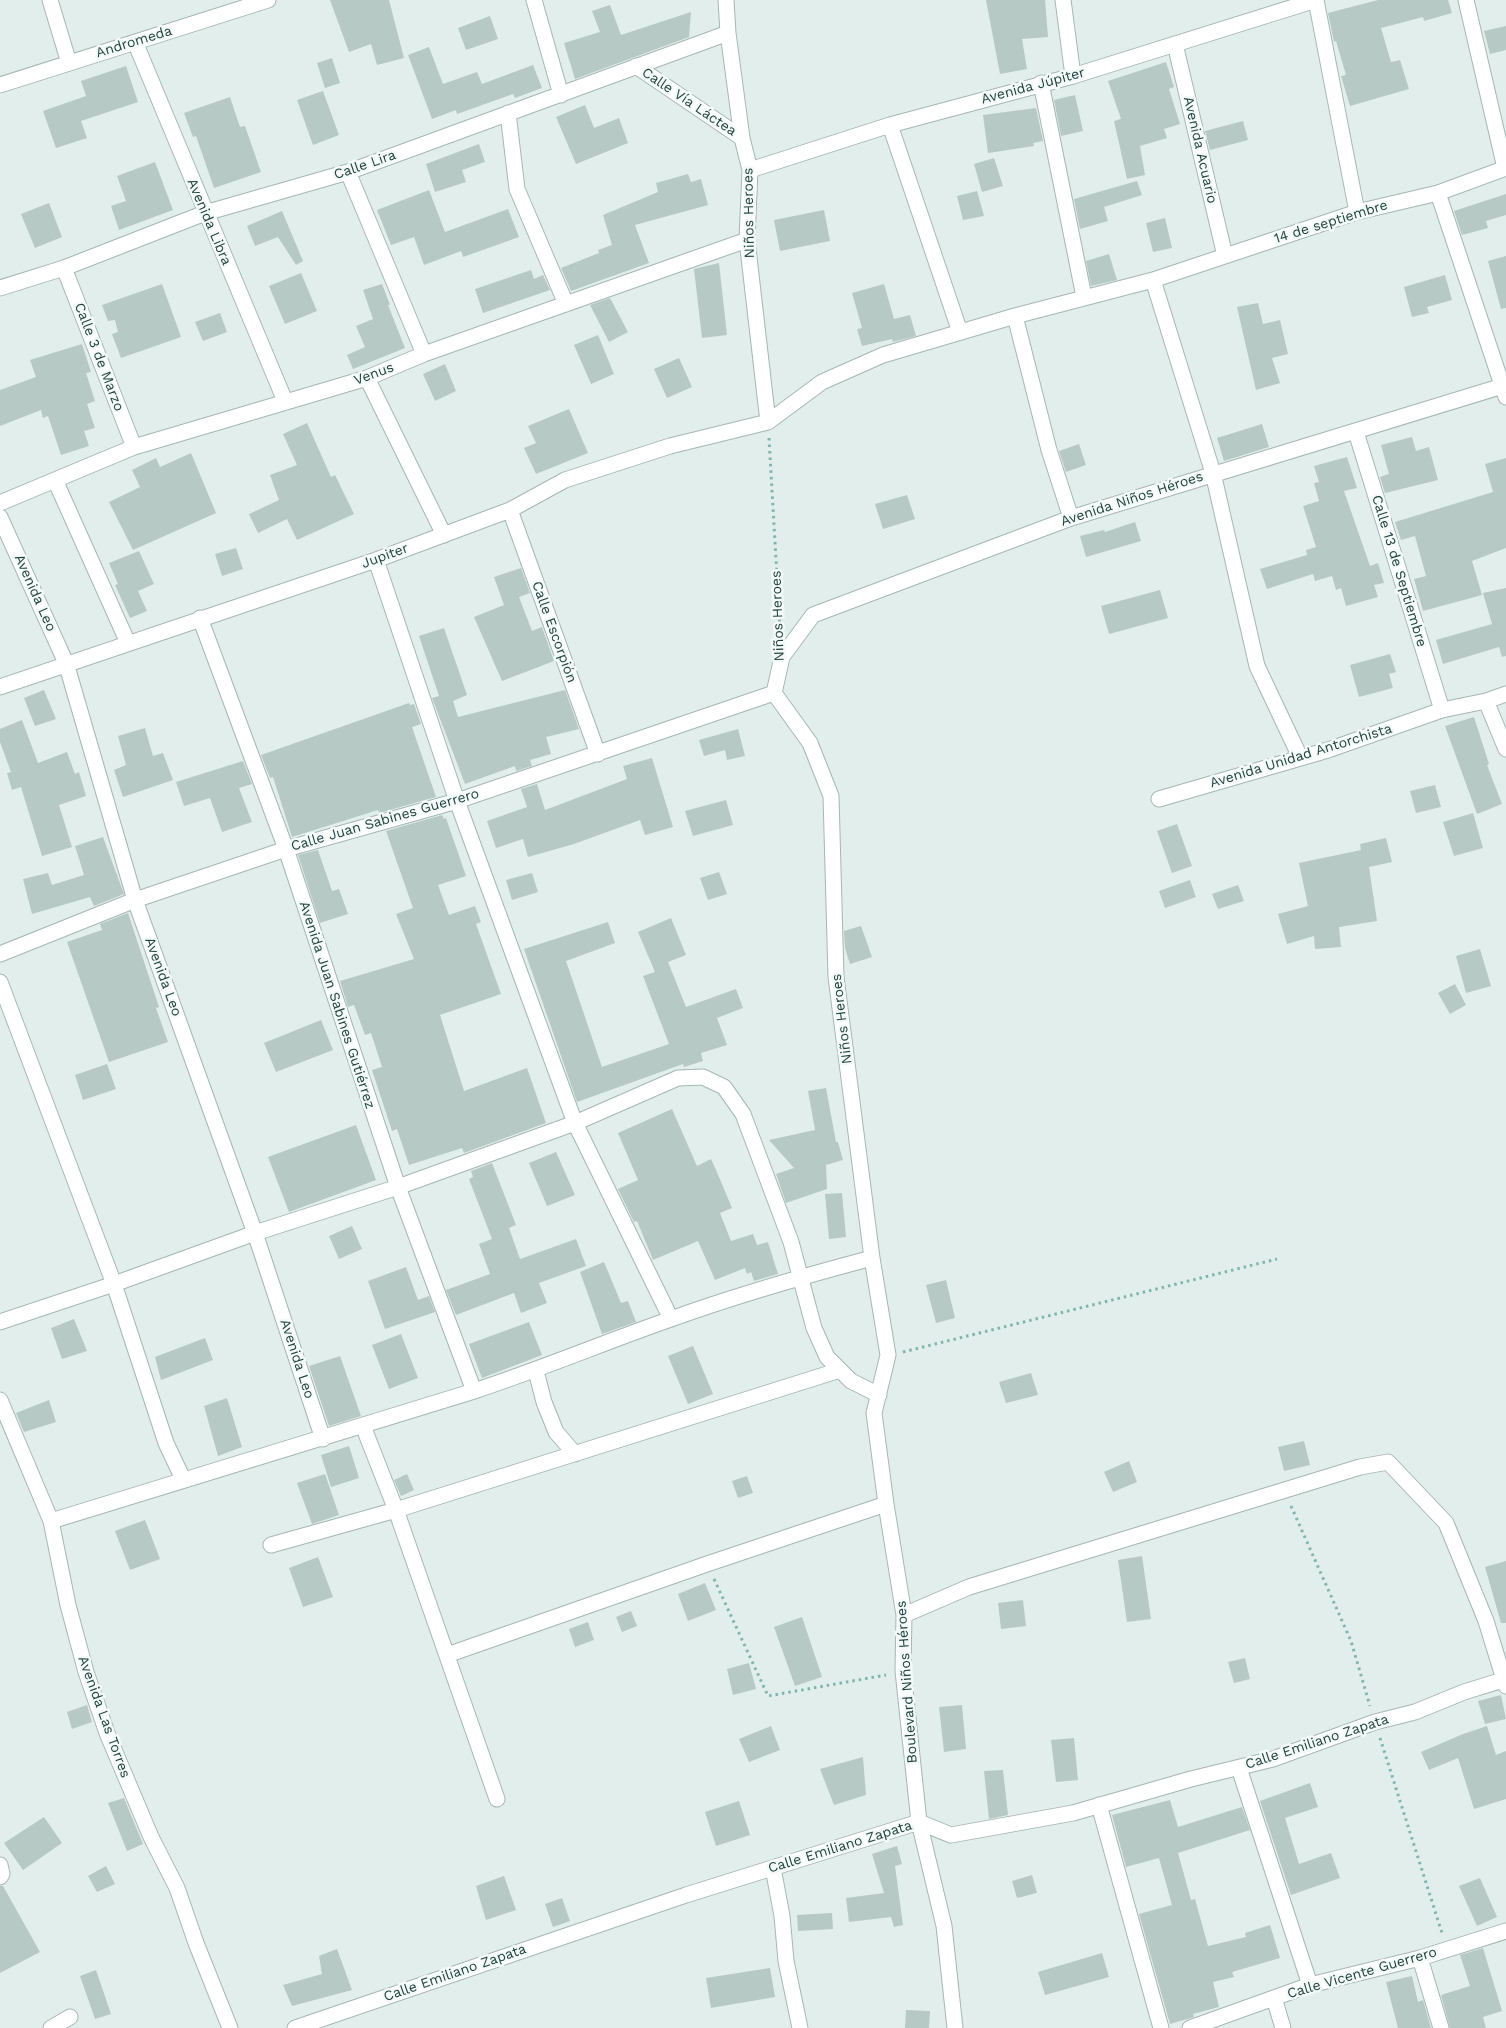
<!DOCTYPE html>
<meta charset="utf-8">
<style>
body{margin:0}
canvas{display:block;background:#e2eeeb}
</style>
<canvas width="1506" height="2028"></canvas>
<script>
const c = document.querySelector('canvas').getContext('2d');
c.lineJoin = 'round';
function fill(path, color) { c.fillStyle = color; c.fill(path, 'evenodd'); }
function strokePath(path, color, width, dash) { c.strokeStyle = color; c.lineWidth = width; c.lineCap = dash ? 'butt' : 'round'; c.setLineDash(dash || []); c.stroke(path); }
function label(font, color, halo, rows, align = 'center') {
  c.font = font + ' "Work Sans",sans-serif'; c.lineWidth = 5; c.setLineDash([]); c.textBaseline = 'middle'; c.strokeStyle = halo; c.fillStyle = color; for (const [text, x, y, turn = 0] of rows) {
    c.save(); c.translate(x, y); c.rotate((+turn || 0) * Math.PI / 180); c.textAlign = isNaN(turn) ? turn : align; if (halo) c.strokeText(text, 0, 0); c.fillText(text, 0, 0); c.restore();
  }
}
fill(new Path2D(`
 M 330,0 L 389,0 L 404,58 L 377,65 L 371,44 L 349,52 Z
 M 986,0 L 1045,0 L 1048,37 L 1022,39 L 1027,69 L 1000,74 Z
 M 1378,0 L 1448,0 L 1452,13 L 1424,21 L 1423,17 L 1381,28 L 1391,62 L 1400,60 L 1409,89 L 1350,106 L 1341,76 L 1346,75 L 1336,41 L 1334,42 L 1328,13 Z
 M 610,5 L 621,35 L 691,12 L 689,37 L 575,79 L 564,43 L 600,32 L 592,11 Z
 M 490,16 L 498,39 L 466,50 L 458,28 Z
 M 1506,26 L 1506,50 L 1490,54 L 1484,31 Z
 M 429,47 L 443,84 L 477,72 L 482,84 L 533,65 L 542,88 L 515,98 L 513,94 L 457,114 L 456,110 L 432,119 L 408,55 Z
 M 332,58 L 340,83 L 325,88 L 317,63 Z
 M 1166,62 L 1174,87 L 1169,89 L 1180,124 L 1164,129 L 1167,138 L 1140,146 L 1145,175 L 1127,179 L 1114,121 L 1121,119 L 1108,81 Z
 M 126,66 L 138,102 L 81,121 L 87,138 L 56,148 L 43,111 L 86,96 L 81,81 Z
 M 323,91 L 339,135 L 313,145 L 297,100 Z
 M 1075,95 L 1083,131 L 1061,136 L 1054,100 Z
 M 230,97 L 240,127 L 245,126 L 261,172 L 214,188 L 196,136 L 193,137 L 184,113 Z
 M 585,105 L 594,128 L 619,118 L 628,143 L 576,164 L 556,117 Z
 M 1036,108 L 1043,141 L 1033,143 L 1034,146 L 988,153 L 983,115 Z
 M 1243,121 L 1248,140 L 1210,150 L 1205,131 Z
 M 479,144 L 485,162 L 462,170 L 466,182 L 435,192 L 426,164 Z
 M 994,158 L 1003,186 L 982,192 L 974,164 Z
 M 155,162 L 173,210 L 119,230 L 111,206 L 126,201 L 117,176 Z
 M 688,174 L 691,182 L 701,179 L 708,205 L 635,225 L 649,263 L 571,291 L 561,268 L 599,253 L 598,250 L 612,245 L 603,215 L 658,192 L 656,183 Z
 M 1137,181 L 1142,195 L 1104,207 L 1108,221 L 1080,229 L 1074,199 Z
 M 429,190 L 445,232 L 508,209 L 519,237 L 463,257 L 461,251 L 424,265 L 414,237 L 391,245 L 377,210 Z
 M 977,191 L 984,216 L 963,220 L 957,196 Z
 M 1506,194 L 1506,215 L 1486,221 L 1488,228 L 1462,235 L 1454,211 Z
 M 49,203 L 62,237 L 35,248 L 21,214 Z
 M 824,210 L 830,241 L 780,251 L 774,220 Z
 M 282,211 L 303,261 L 296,265 L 278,237 L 255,246 L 247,226 Z
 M 1165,218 L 1172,248 L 1153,252 L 1146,223 Z
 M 1109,254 L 1117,280 L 1091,286 L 1086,261 Z
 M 1506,256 L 1506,308 L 1501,309 L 1488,261 Z
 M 719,263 L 727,335 L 702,338 L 694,269 Z
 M 531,270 L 534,279 L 543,275 L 550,290 L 483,313 L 475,289 Z
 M 301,273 L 317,311 L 285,324 L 269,286 Z
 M 1445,275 L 1452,300 L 1427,307 L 1429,313 L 1412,317 L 1404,287 Z
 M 162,284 L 181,337 L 121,358 L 112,334 L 118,332 L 115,320 L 108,321 L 102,305 Z
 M 382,284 L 390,305 L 388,305 L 405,348 L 353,369 L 347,355 L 365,347 L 356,326 L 373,319 L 363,290 Z
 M 884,284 L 894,319 L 910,315 L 916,336 L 893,342 L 892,339 L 862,346 L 857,329 L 862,328 L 852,293 Z
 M 610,298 L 628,332 L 609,342 L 590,305 Z
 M 1258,303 L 1263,324 L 1280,320 L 1288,354 L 1272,358 L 1280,383 L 1256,390 L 1237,307 Z
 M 220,313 L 227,332 L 203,341 L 195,322 Z
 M 598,335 L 614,374 L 591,384 L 574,345 Z
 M 82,344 L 91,372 L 86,373 L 95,401 L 87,404 L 95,428 L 84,431 L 89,446 L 61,455 L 48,416 L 43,418 L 41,410 L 0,426 L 0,390 L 36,377 L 30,360 Z
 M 679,358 L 692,387 L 667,398 L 654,369 Z
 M 445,364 L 456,391 L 435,401 L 423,374 Z
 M 569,409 L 588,453 L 536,474 L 524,448 L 536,443 L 528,426 Z
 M 307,423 L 331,477 L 335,475 L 354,514 L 297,540 L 287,519 L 258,533 L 249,514 L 279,500 L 270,475 L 297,465 L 283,434 Z
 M 1262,424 L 1269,447 L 1224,461 L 1217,438 Z
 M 1412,437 L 1416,451 L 1429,447 L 1438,480 L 1385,493 L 1380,477 L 1389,474 L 1381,445 Z
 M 1079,444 L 1086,465 L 1066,472 L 1059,451 Z
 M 191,453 L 216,513 L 133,550 L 109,502 L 140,487 L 132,470 L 156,458 L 160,467 Z
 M 1347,457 L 1357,488 L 1344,491 L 1370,566 L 1378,563 L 1384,583 L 1374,585 L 1378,597 L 1346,606 L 1341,588 L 1336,590 L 1332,576 L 1315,581 L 1313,574 L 1267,589 L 1260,569 L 1307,555 L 1306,550 L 1316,547 L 1303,506 L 1319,501 L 1314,483 L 1319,482 L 1314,466 Z
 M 1506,458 L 1506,548 L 1472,561 L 1482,595 L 1423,611 L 1414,579 L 1426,576 L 1415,536 L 1401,540 L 1395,522 L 1493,492 L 1485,464 Z
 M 907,495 L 915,519 L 883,529 L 875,504 Z
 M 1135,522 L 1141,541 L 1086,557 L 1080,536 L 1104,530 L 1105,532 Z
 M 236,548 L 243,569 L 222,576 L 215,554 Z
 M 139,551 L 154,584 L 138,591 L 147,611 L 130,618 L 115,585 L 118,584 L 109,563 Z
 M 521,568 L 530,593 L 519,597 L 532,631 L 542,627 L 554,661 L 502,681 L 474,617 L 504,605 L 494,577 Z
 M 1506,588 L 1506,656 L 1502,657 L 1499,647 L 1443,664 L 1436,640 L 1492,624 L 1483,593 Z
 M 1160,590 L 1168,618 L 1109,634 L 1101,606 Z
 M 444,628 L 467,695 L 453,701 L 458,717 L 565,690 L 579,729 L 546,737 L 551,754 L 530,760 L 532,766 L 516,771 L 515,766 L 465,784 L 432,698 L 439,696 L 419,636 Z
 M 1390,654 L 1396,672 L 1389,674 L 1393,688 L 1359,697 L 1350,665 Z
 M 44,690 L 56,719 L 35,726 L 24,698 Z
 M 409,703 L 410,705 L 414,704 L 421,724 L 412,727 L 436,797 L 379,813 L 378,810 L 292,837 L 273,777 L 270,778 L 261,755 Z
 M 1474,717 L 1489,764 L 1487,765 L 1502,804 L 1477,814 L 1445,726 Z
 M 22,720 L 38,763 L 67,752 L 75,774 L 79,772 L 86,796 L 59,805 L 72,847 L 42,856 L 21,787 L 12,790 L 7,773 L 11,772 L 0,742 L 0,729 Z
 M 145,728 L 153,756 L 163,753 L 173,780 L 123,797 L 114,770 L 126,765 L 118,736 Z
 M 738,729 L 745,756 L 727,760 L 725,750 L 704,756 L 699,740 Z
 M 652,758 L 673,827 L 645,835 L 640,820 L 574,844 L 528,857 L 523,839 L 496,848 L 487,821 L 527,807 L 521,789 L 537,784 L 545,810 L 627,779 L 623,766 Z
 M 243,761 L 252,784 L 239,788 L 252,822 L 222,832 L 210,798 L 184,806 L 176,782 Z
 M 1435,785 L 1441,807 L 1416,813 L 1410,791 Z
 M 726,800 L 733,825 L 693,836 L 685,811 Z
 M 1473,813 L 1483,848 L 1454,856 L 1443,822 Z
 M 442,815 L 444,819 L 446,818 L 466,876 L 438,885 L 449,915 L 475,906 L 481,922 L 476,924 L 501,994 L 440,1015 L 464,1091 L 527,1068 L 546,1123 L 464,1153 L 462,1148 L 409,1165 L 397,1129 L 392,1131 L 372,1070 L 382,1067 L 371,1033 L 365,1035 L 354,1005 L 348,1007 L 340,981 L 414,959 L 396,914 L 413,908 L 386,831 Z
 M 1177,824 L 1192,866 L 1172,873 L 1157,831 Z
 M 103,837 L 124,894 L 94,906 L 90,897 L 32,914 L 23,879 L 48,873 L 52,885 L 84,875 L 75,846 Z
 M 1386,838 L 1392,862 L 1369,867 L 1377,921 L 1339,927 L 1341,947 L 1315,949 L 1314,936 L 1287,944 L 1278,914 L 1308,906 L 1299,863 L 1361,850 L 1360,844 Z
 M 318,850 L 332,891 L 339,889 L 348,914 L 320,923 L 298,855 Z
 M 719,872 L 727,894 L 708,900 L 700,878 Z
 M 532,873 L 538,892 L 512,900 L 506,880 Z
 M 1190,880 L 1196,897 L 1165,908 L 1159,891 Z
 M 1238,885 L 1244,901 L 1218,909 L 1212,894 Z
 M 128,913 L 159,1007 L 156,1008 L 168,1042 L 109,1062 L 67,942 L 102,930 L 100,924 Z
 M 671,918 L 686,955 L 668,962 L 686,1007 L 736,989 L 743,1008 L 717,1018 L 727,1045 L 701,1053 L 703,1061 L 684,1067 L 683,1064 L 577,1102 L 524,949 L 608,922 L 615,943 L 566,961 L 602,1067 L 669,1044 L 643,976 L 655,972 L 638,932 Z
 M 861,926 L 872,957 L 850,964 L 845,948 L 844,931 Z
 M 1480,949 L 1491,986 L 1466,993 L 1456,956 Z
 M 1455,984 L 1466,1005 L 1450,1014 L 1438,993 Z
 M 321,1020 L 333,1050 L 276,1072 L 264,1043 Z
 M 107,1064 L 116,1089 L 83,1100 L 75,1075 Z
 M 826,1088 L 836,1142 L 838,1142 L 843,1160 L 826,1165 L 827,1189 L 786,1203 L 776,1174 L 794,1168 L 769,1140 L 815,1130 L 808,1091 Z
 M 672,1109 L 697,1166 L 711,1159 L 716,1170 L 732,1208 L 720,1213 L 731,1241 L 753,1234 L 757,1245 L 768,1242 L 778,1274 L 754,1281 L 751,1272 L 747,1274 L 745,1268 L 715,1280 L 698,1241 L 653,1260 L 637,1221 L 634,1222 L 618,1189 L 638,1180 L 618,1133 Z
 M 356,1125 L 376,1180 L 289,1212 L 268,1157 Z
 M 556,1152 L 575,1195 L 547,1206 L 529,1163 Z
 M 492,1163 L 516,1225 L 509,1228 L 520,1259 L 576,1239 L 586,1266 L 539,1283 L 547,1303 L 521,1313 L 514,1293 L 456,1315 L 446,1290 L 490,1274 L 479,1244 L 492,1239 L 469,1179 L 473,1177 L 471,1171 Z
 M 842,1193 L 846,1237 L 829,1239 L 825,1194 Z
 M 352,1226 L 362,1249 L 339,1259 L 329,1236 Z
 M 604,1262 L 621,1303 L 628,1301 L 636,1322 L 602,1334 L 580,1272 Z
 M 406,1267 L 418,1300 L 429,1296 L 435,1312 L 385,1329 L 368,1281 Z
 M 946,1280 L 955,1318 L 936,1323 L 926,1285 Z
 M 74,1319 L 87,1351 L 62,1359 L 51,1328 Z
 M 529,1322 L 542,1355 L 482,1378 L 469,1344 Z
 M 401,1334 L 418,1378 L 389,1389 L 372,1345 Z
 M 205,1338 L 213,1360 L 161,1380 L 155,1357 Z
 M 693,1346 L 713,1394 L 688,1404 L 668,1356 Z
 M 340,1356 L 361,1416 L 329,1426 L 309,1366 Z
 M 1031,1373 L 1038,1395 L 1006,1403 L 999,1382 Z
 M 227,1398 L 242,1447 L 218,1456 L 204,1406 Z
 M 49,1400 L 56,1422 L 24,1432 L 16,1413 Z
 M 1304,1441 L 1310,1465 L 1284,1471 L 1278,1447 Z
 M 349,1446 L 359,1478 L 331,1487 L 321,1455 Z
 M 1129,1461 L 1137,1482 L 1113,1492 L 1104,1472 Z
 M 325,1474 L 339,1515 L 312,1524 L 297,1483 Z
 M 407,1474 L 414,1490 L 401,1496 L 394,1480 Z
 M 747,1476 L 753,1493 L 738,1498 L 732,1481 Z
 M 145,1520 L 160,1559 L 130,1570 L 115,1531 Z
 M 1142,1556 L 1151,1619 L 1127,1622 L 1118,1560 Z
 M 318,1557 L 333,1597 L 303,1607 L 289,1568 Z
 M 1506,1561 L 1506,1623 L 1501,1623 L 1485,1567 Z
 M 705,1583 L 716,1610 L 688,1621 L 678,1594 Z
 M 1023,1600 L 1026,1626 L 1001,1629 L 998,1603 Z
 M 631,1611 L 637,1626 L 622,1632 L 616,1617 Z
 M 802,1617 L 822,1677 L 795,1686 L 774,1627 Z
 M 588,1622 L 594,1640 L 575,1647 L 569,1629 Z
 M 1245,1658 L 1250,1679 L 1234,1683 L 1228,1662 Z
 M 749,1663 L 756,1689 L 733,1695 L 727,1669 Z
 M 1501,1695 L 1506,1719 L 1485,1724 L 1478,1701 Z
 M 87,1705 L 92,1722 L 72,1729 L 67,1712 Z
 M 962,1705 L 966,1749 L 944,1752 L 939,1707 Z
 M 771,1726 L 780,1750 L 749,1762 L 739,1739 Z
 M 1487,1726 L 1496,1755 L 1506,1751 L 1506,1799 L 1474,1809 L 1458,1758 L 1429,1770 L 1421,1752 L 1463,1734 Z
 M 1074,1738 L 1078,1780 L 1056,1782 L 1051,1740 Z
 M 863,1757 L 866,1795 L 834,1805 L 820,1769 Z
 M 1003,1770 L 1008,1815 L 989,1819 L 984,1771 Z
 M 1310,1783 L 1318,1807 L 1285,1818 L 1299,1864 L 1331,1853 L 1340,1878 L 1291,1895 L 1260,1801 Z
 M 124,1798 L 143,1844 L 127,1851 L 108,1803 Z
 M 1170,1800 L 1178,1827 L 1242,1807 L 1250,1830 L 1178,1853 L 1191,1900 L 1195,1899 L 1208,1946 L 1246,1937 L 1245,1933 L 1270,1925 L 1280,1958 L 1232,1972 L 1234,1977 L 1213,1982 L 1219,2007 L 1193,2014 L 1194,2017 L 1170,2024 L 1139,1914 L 1172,1905 L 1159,1858 L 1126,1867 L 1112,1815 Z
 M 739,1801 L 750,1835 L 716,1846 L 705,1812 Z
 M 44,1817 L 62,1843 L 23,1870 L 4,1843 Z
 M 897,1846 L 902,1864 L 895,1866 L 903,1925 L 894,1927 L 891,1917 L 849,1922 L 846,1898 L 884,1893 L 872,1854 Z
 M 106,1866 L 115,1884 L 97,1892 L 88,1876 Z
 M 1032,1875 L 1037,1893 L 1017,1898 L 1012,1881 Z
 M 504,1876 L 516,1910 L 486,1920 L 476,1886 Z
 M 1480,1878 L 1497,1917 L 1477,1926 L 1459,1886 Z
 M 0,1886 L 3,1886 L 40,1952 L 0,1973 Z
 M 562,1898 L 570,1921 L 553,1927 L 545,1904 Z
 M 832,1913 L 833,1929 L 798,1931 L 797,1915 Z
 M 1483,1948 L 1502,2011 L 1483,2017 L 1486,2028 L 1450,2028 L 1441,1995 L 1470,1986 L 1460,1955 Z
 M 337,1949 L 352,1990 L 292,2006 L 283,1985 L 322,1974 L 319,1956 Z
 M 1102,1953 L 1109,1977 L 1045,1995 L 1038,1972 Z
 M 770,1968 L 775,1997 L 711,2008 L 706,1978 Z
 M 96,1970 L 111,2014 L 95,2019 L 80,1976 Z
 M 1412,1976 L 1418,2002 L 1423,2000 L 1431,2028 L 1398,2028 L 1386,1982 Z
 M 906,2010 L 930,2011 L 929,2028 L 905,2028 Z`), '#b7c9c5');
const street = new Path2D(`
 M 50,0 L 69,63
 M 534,0 L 561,95
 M 726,0 L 728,33 L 742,138 L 750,170 L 747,240 L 768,422
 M 1063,0 L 1073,76
 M 1316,0 L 1357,212
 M 1466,0 L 1505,168
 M 135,42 L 285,401
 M 1175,44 L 1225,256
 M 636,66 L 742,138
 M 1041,83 L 1084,297
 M 0,85 L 268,0
 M 508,113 L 517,189 L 566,304
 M 890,125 L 960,332
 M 750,170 L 890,125 L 1073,76 L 1316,0
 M 348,172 L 424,354
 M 1438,193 L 1506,397
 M 64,268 L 134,447
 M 1153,280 L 1213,473 L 1257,666 L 1300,757
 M 0,288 L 64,268 L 205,213 L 348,172 L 728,33
 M 1015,316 L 1049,450 L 1071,518
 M 367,378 L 444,535
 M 1356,432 L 1442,710
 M 55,480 L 128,643
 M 0,503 L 134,447 L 367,378 L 424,354 L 747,240
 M 510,510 L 598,754
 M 0,517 L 66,663 L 135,900 L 255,1233 L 323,1439
 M 376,560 L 457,801 L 575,1123 L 671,1319
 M 200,618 L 286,849 L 398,1187 L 474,1391
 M 0,687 L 376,560 L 510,510 L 565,480 L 670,446 L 768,422 L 822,382 L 883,355 L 1015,316 L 1153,280 L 1357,212 L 1438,193 L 1506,168
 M 1486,701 L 1506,749
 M 1159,799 L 1328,750 L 1442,710 L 1486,701 L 1506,694
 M 0,954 L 135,900 L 286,849 L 457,801 L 774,693
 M 0,982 L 114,1284 L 166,1443 L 183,1479
 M 0,1322 L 114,1284 L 255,1233 L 398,1187 L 575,1123 L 678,1078 L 703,1077 L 724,1087 L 743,1114 L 791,1242 L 814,1328 L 827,1357 L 851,1381 L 879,1395
 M 536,1371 L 544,1402 L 556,1432 L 575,1454
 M 0,1400 L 51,1521 L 68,1605 L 86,1672 L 107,1733 L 151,1837 L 177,1888 L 196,1943 L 230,2028
 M 363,1426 L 396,1510 L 497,1799
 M 51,1521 L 474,1391 C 541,1369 605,1342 671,1319 C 737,1295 804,1276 872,1258
 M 271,1545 L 396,1510 L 840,1370
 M 904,1615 L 969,1587 L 1360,1467 L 1388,1462 L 1446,1523 L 1486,1621 L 1506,1686
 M 447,1655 L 707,1564 L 886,1504
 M 1239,1768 L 1310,1985
 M 1099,1805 L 1161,2028
 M 0,1865 L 2,1874 L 0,1877
 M 773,1868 L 782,1916 L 786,1961 L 800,2028
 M 1420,1958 L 1441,2028
 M 1274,1998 L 1283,2028
 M 51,2028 L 70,2017
 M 295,2028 L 686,1895 L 919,1822 L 951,1835 L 1073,1813 L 1191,1779 L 1273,1759 L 1375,1722 L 1415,1712 L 1464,1692 L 1506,1679
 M 955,2028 L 944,1926 L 919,1822 L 903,1671 L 904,1615 L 886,1504 L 874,1413 L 888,1355 L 872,1258 L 836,977 L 831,796 L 810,743 L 774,693 L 782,657 L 813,615 L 1071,518 L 1506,385
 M 1190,2028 L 1310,1985 L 1420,1958 L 1506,1931`);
strokePath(street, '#a4b7b4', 17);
strokePath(new Path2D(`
 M 769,438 L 780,629
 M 903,1352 L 1277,1259
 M 1291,1506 L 1351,1641 L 1370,1706
 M 714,1579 L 768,1696 L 886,1675
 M 1380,1738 L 1442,1933`), '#80b5ae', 3, [2.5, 4]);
strokePath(street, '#fff', 15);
label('14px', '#20413e', '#f3faf8', [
 ["Andromeda",134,42,-17],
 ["Avenida Júpiter",1033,86,-15],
 ["Calle Vía Láctea",689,102,34],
 ["Avenida Acuario",1200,150,77],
 ["Calle Lira",365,165,-19],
 ["Niños Heroes",749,213,-91],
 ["Avenida Libra",209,222,67],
 ["14 de septiembre",1331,222,-17],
 ["Calle 3 de Marzo",99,357,69],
 ["Venus",374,374,-20],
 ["Avenida Niños Héroes",1132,499,-18],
 ["Jupiter",385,556,-20],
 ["Calle 13 de Septiembre",1399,571,73],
 ["Avenida Leo",35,593,66],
 ["Niños Heroes",778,616,-92],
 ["Calle Escorpión",554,632,70],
 ["Avenida Unidad Antorchista",1301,756,-17],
 ["Calle Juan Sabines Guerrero",385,820,-16],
 ["Avenida Leo",163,977,70],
 ["Avenida Juan Sabines Gutiérrez",337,1005,72],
 ["Niños Heroes",842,1019,-97],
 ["Avenida Leo",297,1359,72],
 ["Boulevard Niños Héroes",907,1682,-94],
 ["Avenida Las Torres",104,1717,70],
 ["Calle Emiliano Zapata",1317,1742,-18],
 ["Calle Emiliano Zapata",840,1847,-17],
 ["Calle Emiliano Zapata",455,1973,-19],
 ["Calle Vicente Guerrero",1362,1973,-16]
]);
</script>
